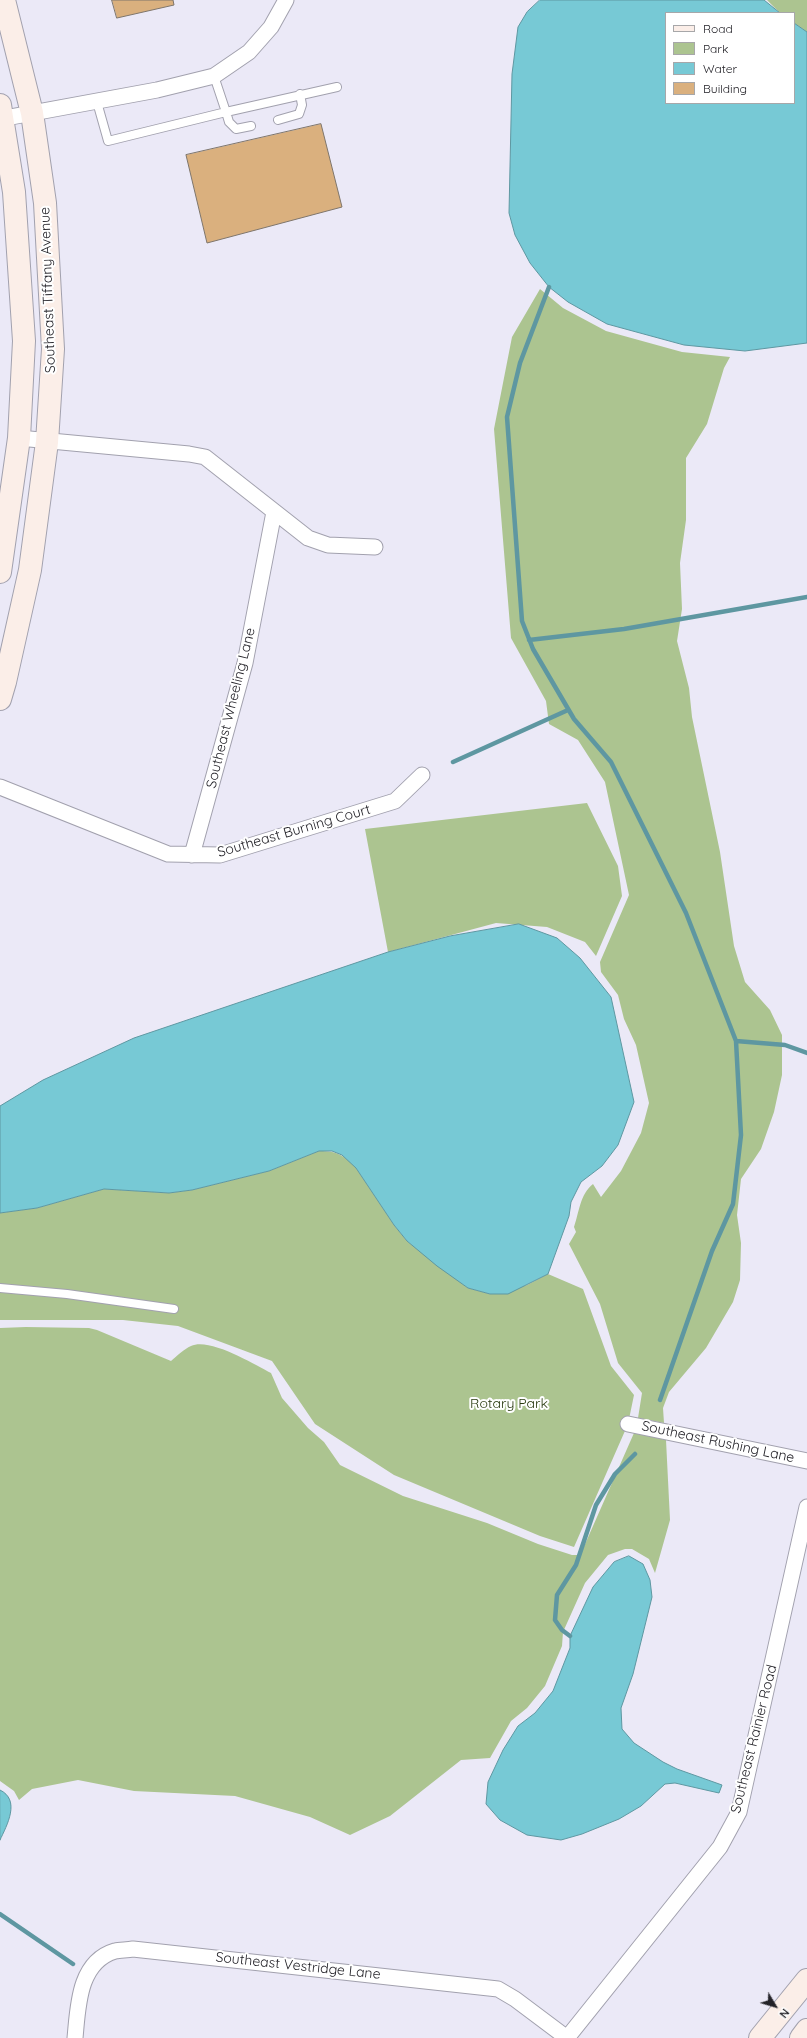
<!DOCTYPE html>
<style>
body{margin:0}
#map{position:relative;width:807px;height:2038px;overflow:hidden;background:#ebe9f7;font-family:Quicksand,sans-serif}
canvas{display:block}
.legend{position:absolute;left:665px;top:12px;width:130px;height:92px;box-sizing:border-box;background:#fff;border:1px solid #a7a7a9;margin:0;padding:5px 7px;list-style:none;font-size:12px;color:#232228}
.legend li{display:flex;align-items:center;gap:8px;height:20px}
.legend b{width:20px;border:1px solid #a7a7a9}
.north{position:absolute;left:755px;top:1986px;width:40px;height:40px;-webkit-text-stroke:3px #fff;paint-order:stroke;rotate:128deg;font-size:11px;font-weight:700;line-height:16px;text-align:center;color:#232228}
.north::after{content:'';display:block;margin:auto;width:14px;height:18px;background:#232228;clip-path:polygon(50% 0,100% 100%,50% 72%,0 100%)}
</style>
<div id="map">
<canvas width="807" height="2038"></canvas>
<ul class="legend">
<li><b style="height:5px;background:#fbeee8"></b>Road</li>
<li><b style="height:11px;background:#acc490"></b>Park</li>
<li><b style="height:11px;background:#77c9d5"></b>Water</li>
<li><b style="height:11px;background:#dab07e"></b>Building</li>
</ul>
<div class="north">N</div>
</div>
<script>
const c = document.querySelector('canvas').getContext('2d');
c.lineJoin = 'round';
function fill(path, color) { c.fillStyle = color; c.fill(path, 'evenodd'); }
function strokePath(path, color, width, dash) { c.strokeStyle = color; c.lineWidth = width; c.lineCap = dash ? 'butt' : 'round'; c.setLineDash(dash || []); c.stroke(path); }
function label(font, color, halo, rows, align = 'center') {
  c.font = font + ' Quicksand,sans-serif'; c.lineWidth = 4; c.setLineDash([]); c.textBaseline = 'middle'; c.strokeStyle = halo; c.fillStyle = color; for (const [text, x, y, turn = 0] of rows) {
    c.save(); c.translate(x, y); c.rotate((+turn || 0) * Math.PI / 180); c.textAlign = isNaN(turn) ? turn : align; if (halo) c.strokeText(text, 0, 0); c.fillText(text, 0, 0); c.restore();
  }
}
fill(new Path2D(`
 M 767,0 L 807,0 L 807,32 L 794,23 L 794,13 L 780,13 Z
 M 540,289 L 563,308 L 606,331 L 682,352 L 730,357 L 724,368 L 707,424 L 686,458 L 686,520 L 680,563 L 682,609 L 677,641 L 689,688 L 692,717 L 720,852 L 734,946 L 745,982 L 770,1010 L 782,1035 L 782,1075 L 774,1112 L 761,1149 L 741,1179 L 737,1215 L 741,1243 L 740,1280 L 733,1302 L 706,1348 L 669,1392 L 663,1408 L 664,1423 L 638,1418 L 642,1393 L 618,1363 L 600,1304 L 569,1244 L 576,1232 L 574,1227 C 579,1213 580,1194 593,1184 L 601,1197 L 621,1171 L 641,1133 L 649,1103 L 636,1045 L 624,1019 L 618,995 L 601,972 L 600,962 L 629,895 L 605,782 L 578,740 L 549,724 L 546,701 L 511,638 L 494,429 L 512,337 Z
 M 587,803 L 618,866 L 622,896 L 596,956 L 585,942 L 547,927 L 496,923 L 388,952 L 365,829 Z
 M 319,1151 C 337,1151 344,1155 356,1168 L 394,1225 L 407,1241 L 468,1288 L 490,1294 L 527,1285 L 548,1274 L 583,1289 L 611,1366 L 634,1395 L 628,1424 L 574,1547 L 540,1536 L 394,1475 L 315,1424 L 272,1361 L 178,1326 L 123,1320 L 0,1320 L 0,1213 L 37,1208 L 104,1189 L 169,1193 L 192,1190 L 269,1171 Z
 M 26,1327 L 89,1328 L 97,1330 L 171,1361 C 177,1356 184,1349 191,1346 C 209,1337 254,1364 271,1373 L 282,1398 L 308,1428 L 324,1442 L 340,1465 L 403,1496 L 487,1523 L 538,1544 L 572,1555 L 578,1555 L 582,1551 L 634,1433 L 666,1440 L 670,1520 L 655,1573 L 649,1559 L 632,1549 L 625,1549 L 608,1555 L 585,1583 L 563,1632 L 562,1646 L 545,1686 L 527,1708 L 511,1721 L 490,1758 L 461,1760 L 390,1816 L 350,1835 L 310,1817 L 235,1796 L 134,1791 L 78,1780 L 32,1789 L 19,1800 L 14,1791 L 0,1781 L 0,1328 Z`), '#acc490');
const water = new Path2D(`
 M 540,0 L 764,0 L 780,13 L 666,13 L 666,103 L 794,103 L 794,23 L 807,32 L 807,343 L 745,351 L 684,345 L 607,324 L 568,302 L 549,287 L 530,263 L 515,235 L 509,213 L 512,74 L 518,27 L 527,12 Z
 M 519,924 L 557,938 L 580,958 L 611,997 L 634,1102 L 618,1145 L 602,1166 L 581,1182 L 571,1202 L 569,1216 L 548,1274 L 508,1294 L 490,1294 L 468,1288 L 437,1266 L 407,1241 L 394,1225 L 356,1168 L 342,1155 L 332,1151 L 319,1151 L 269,1171 L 192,1190 L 169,1193 L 104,1189 L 37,1208 L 0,1213 L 0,1106 L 43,1080 L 134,1038 L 388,952 L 450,936 Z
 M 629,1556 L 643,1564 L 650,1580 L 652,1597 L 633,1674 L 621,1708 L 622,1729 L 634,1743 L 663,1762 L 677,1769 L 722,1785 L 719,1793 L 675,1783 L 665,1784 L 641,1806 L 619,1819 L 582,1834 L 561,1840 L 527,1835 L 500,1820 L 486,1804 L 488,1782 L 503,1750 L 518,1726 L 535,1713 L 553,1691 L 570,1648 L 570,1636 L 593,1587 L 614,1562 Z
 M 0,1790 C 21,1800 7,1825 0,1840 Z`);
fill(water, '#77c9d5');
strokePath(water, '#5e97a1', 1);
strokePath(new Path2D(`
 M 549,287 L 520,363 L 507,417 L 522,621 L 533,649 L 574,719 L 611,762 L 686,913 L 736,1041 L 741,1135 L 733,1204 L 712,1251 L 660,1400
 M 529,640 L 624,629 L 807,597
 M 453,762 L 568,710
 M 736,1041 L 785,1045 L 807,1053
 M 570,1636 L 562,1630 L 555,1620 L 557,1595 L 576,1565 L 596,1505 L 615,1474 L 635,1454
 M 0,1914 L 73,1964`), '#5e97a1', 4.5);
const building = new Path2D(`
 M 112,0 L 173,0 L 174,5 L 117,18 Z
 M 321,124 L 342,207 L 207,243 L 186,155 Z`);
fill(building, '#dab07e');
strokePath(building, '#7e756b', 1);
const lane = new Path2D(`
 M 97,102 L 108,141 L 226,112 L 214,76
 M 278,120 L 299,114 L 302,105 L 300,94
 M 251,126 L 236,129 L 229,122 L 226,112 L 337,87
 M 0,1288 L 67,1294 L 174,1309`);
const street = new Path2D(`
 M 0,119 L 157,90 L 214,76 L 249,52 L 271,27 L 286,0
 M 19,438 L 189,454 L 205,457 L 308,538 L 328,545 L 375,547
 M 0,787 L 168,854 L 220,855 L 395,801 L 422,775
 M 192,855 L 245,663 L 274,512
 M 628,1424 L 807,1461
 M 75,2038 C 78,2008 78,1962 115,1951 C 120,1950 127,1950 133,1949 L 498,1989 L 515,1999 L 567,2038
 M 567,2038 L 720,1847 L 739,1812 L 807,1507`);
const secondary = new Path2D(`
 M 0,105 L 14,192 L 24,341 L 19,438 L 0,572
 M 0,699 L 5,682 L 30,570 L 47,442 L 53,349 L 45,203 L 32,113 L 4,0
 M 760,2038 L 807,1980
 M 801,2038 L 807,2030`);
strokePath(lane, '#a2a1ae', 10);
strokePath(street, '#a2a1ae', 17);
strokePath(secondary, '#a2a1ae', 24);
strokePath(lane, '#fff', 8);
strokePath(street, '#fff', 15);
strokePath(secondary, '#fbeee8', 22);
label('14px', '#232228', '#fff', [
 ["Southeast Tiffany Avenue",48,290,-92],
 ["Southeast Wheeling Lane",231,708,-76],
 ["Southeast Burning Court",294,831,-16],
 ["Southeast Rushing Lane",718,1442,12],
 ["Southeast Rainier Road",754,1739,-76],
 ["Southeast Vestridge Lane",298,1966,6]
]);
label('14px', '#293a10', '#fff', [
 ["Rotary Park",509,1404]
]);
</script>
